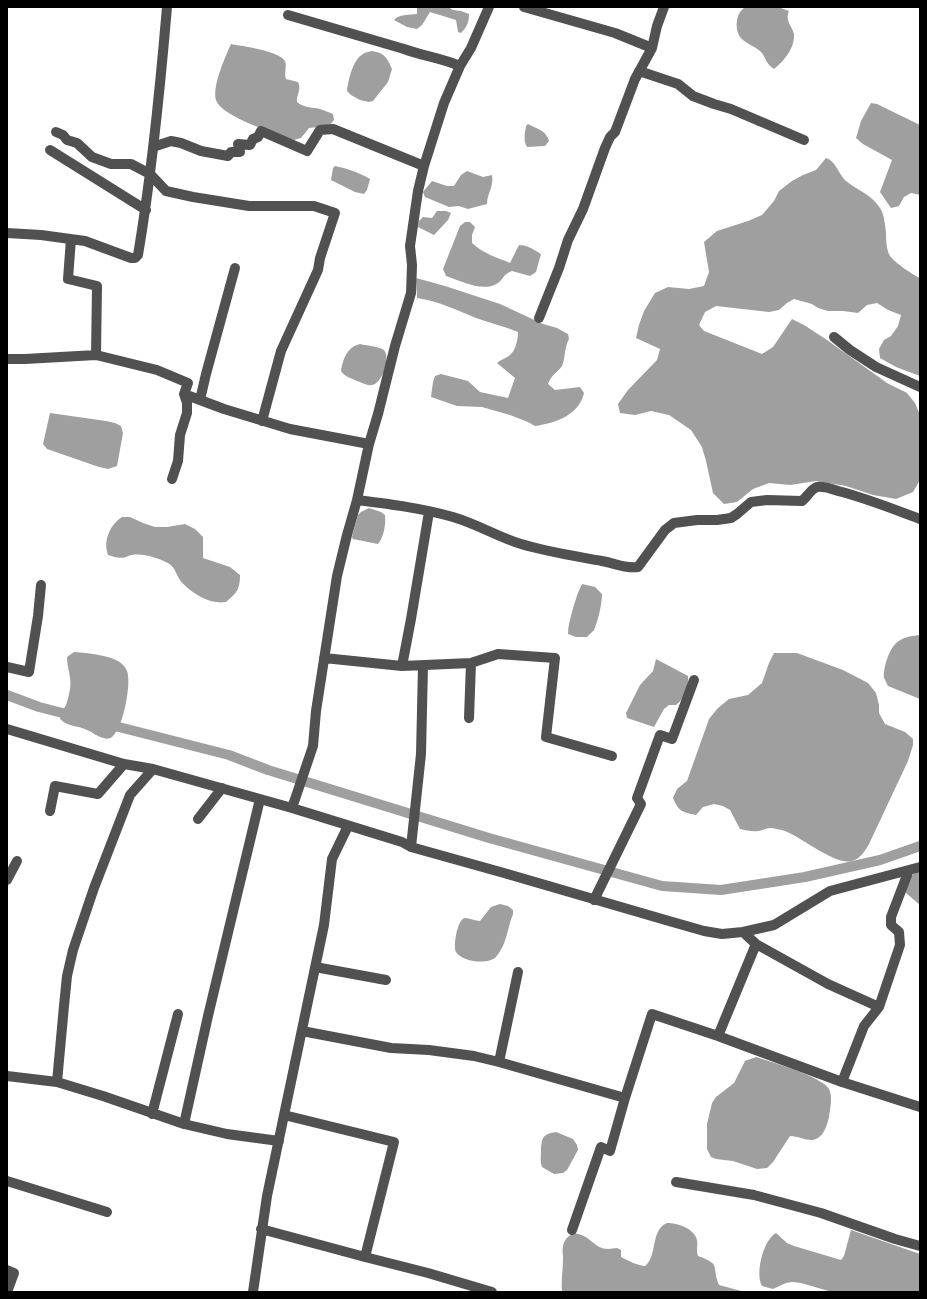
<!DOCTYPE html>
<style>
body{margin:0}
#map{position:relative;width:927px;height:1299px;overflow:hidden;background:#fff;font-family:"Noto Sans",sans-serif}
canvas{display:block}
.frame{position:absolute;inset:0;border:8px solid #000;pointer-events:none}
</style>
<div id="map">
<canvas width="927" height="1299"></canvas>
<div class="frame"></div>
</div>
<script>
const c = document.querySelector('canvas').getContext('2d');
c.lineJoin = 'round';
function fill(path, color) { c.fillStyle = color; c.fill(path, 'evenodd'); }
function strokePath(path, color, width, dash) { c.strokeStyle = color; c.lineWidth = width; c.lineCap = dash ? 'butt' : 'round'; c.setLineDash(dash || []); c.stroke(path); }
fill(new Path2D(`
 M 417,7 L 448,7 L 453,10 L 461,11 L 469,14 C 469,22 467,27 461,33 L 458,32 L 456,20 L 430,12 L 422,25 L 417,29 L 407,27 L 394,20 C 399,14 409,15 417,14 Z
 M 745,7 L 778,7 L 789,11 C 788,13 787,17 788,20 C 789,25 793,29 794,34 C 795,48 784,61 774,69 C 765,63 767,59 761,52 C 756,47 749,45 743,40 C 736,35 735,22 739,14 C 740,11 743,9 745,7 Z
 M 231,44 C 241,46 280,51 285,61 C 287,66 284,73 286,79 L 298,82 C 302,90 296,95 297,102 C 304,108 311,107 320,109 C 324,110 328,112 333,114 L 334,120 L 329,126 L 309,128 L 301,138 L 294,140 C 278,134 221,117 216,100 C 212,87 225,57 231,44 Z
 M 372,51 C 385,53 387,58 392,69 L 388,82 L 373,101 L 369,102 L 360,100 L 351,95 L 347,91 C 348,81 353,59 363,54 C 365,52 369,52 372,51 Z
 M 871,103 L 877,104 L 920,125 L 920,195 L 911,193 L 904,197 L 899,206 L 891,208 L 880,192 L 892,160 L 863,144 L 856,138 L 861,121 Z
 M 528,124 C 537,129 546,130 549,141 L 545,146 L 527,147 C 523,140 525,133 526,126 Z
 M 826,158 C 836,161 839,175 846,181 C 857,190 872,195 880,208 C 884,214 885,224 886,232 C 886,239 886,249 890,256 C 894,262 913,275 920,278 L 920,376 L 896,367 L 880,358 L 879,349 L 884,340 L 891,336 L 898,326 L 901,315 L 888,310 L 877,303 L 867,305 L 858,313 L 843,311 L 828,311 L 818,308 L 812,304 L 794,299 L 787,303 L 779,310 L 769,312 L 716,306 L 705,312 L 699,325 L 704,331 L 762,354 L 773,347 L 792,319 L 804,325 L 827,340 L 887,383 L 907,393 L 915,403 L 920,415 L 920,480 L 913,492 L 896,499 L 873,495 L 846,486 L 816,481 L 790,485 L 769,483 L 753,489 L 737,502 L 724,504 L 713,493 L 706,461 L 702,447 L 691,430 L 669,415 L 651,411 L 635,415 L 620,413 L 618,404 L 628,390 L 657,360 L 660,349 L 636,338 L 639,325 L 644,311 L 655,293 L 668,287 L 689,289 L 704,286 L 709,272 L 704,242 L 717,231 L 748,221 L 762,215 L 774,201 L 779,191 L 792,181 L 803,175 L 816,170 Z
 M 335,166 C 346,168 360,173 370,179 L 367,190 L 364,194 L 355,192 L 331,180 L 333,168 Z
 M 467,171 L 483,177 L 492,175 C 494,187 487,193 487,204 L 468,209 L 459,206 L 449,207 L 425,197 L 423,192 L 432,181 L 447,186 L 454,186 L 461,175 Z
 M 437,211 L 446,211 L 451,213 L 448,220 L 434,235 L 418,227 L 419,221 L 423,217 L 432,218 Z
 M 465,222 L 470,222 L 475,227 L 472,235 L 472,243 C 484,254 496,257 510,263 L 519,245 C 527,245 535,250 541,254 L 536,272 L 530,276 L 512,271 C 502,275 504,279 498,283 C 484,293 461,281 446,276 L 443,269 L 460,226 Z
 M 416,278 L 445,286 L 500,304 L 543,324 L 557,328 L 568,334 L 569,339 C 564,348 565,361 562,366 C 557,373 551,375 548,384 L 555,390 L 580,387 L 584,393 C 579,415 556,423 535,426 L 528,422 L 510,415 L 482,407 L 457,406 L 431,397 L 433,382 L 435,376 L 441,374 L 468,381 L 480,392 L 508,398 L 515,378 L 497,363 C 501,359 508,358 511,354 C 516,349 518,339 518,332 C 504,326 490,323 476,318 C 457,310 438,301 417,298 Z
 M 360,344 C 364,345 381,347 384,350 C 391,358 382,384 372,385 C 367,386 361,382 357,381 C 351,378 345,377 341,371 C 343,359 347,347 360,344 Z
 M 50,413 L 106,421 L 115,423 L 121,426 L 123,433 L 117,466 L 108,469 L 99,467 L 47,449 L 43,444 Z
 M 369,508 L 381,512 L 385,515 C 386,524 384,537 378,544 L 353,539 L 352,537 L 358,515 L 361,512 Z
 M 122,517 L 130,517 L 143,523 L 155,527 L 167,527 L 185,524 L 195,529 L 203,537 L 203,558 L 230,567 L 240,575 C 240,589 237,593 226,602 C 223,602 220,603 217,602 C 206,602 186,589 180,580 C 176,574 175,567 168,563 C 158,558 143,553 132,555 C 129,555 129,556 126,557 C 119,559 115,557 108,555 C 103,540 110,525 122,517 Z
 M 582,584 L 595,587 L 602,594 C 602,604 598,621 594,630 C 592,632 589,635 587,637 L 576,637 L 568,634 C 568,626 570,620 572,612 C 575,602 577,594 582,584 Z
 M 920,635 L 920,699 L 888,686 C 887,684 885,680 884,678 C 883,667 890,646 899,641 C 906,636 913,636 920,635 Z
 M 74,652 C 87,653 114,655 123,665 C 126,668 128,672 128,676 C 130,689 123,728 112,737 C 110,739 106,739 104,738 C 97,737 93,732 87,730 C 77,725 68,727 60,719 C 60,711 63,711 66,705 C 68,700 69,694 70,689 C 72,678 67,668 67,657 Z
 M 774,653 L 797,653 L 843,670 L 868,683 L 876,693 L 879,705 L 879,713 L 885,724 L 905,732 L 913,739 L 913,745 L 908,761 L 869,844 C 865,851 860,859 852,861 C 836,866 801,837 785,831 C 781,830 774,828 770,828 C 766,828 762,831 758,831 C 752,832 746,830 740,829 L 730,810 L 723,806 L 714,804 L 703,807 L 696,815 C 682,812 679,812 673,798 L 677,789 L 687,781 L 709,719 L 718,708 L 729,699 L 748,695 L 762,683 L 769,663 Z
 M 656,659 L 688,676 C 689,686 685,698 676,705 L 669,705 L 664,709 L 654,727 L 627,718 L 626,713 L 640,685 L 653,671 Z
 M 920,870 L 920,905 L 906,893 C 906,884 911,873 920,870 Z
 M 500,904 L 508,906 L 513,910 L 513,914 C 507,929 507,944 496,957 C 488,965 462,962 456,952 C 453,947 457,919 465,918 C 470,918 475,921 480,921 L 491,907 Z
 M 756,1057 C 771,1062 821,1076 829,1089 C 833,1097 830,1109 829,1117 C 827,1126 823,1139 812,1140 C 804,1140 798,1136 790,1136 L 773,1162 L 767,1168 L 757,1169 L 733,1161 L 716,1159 L 711,1157 L 707,1149 L 707,1124 L 712,1103 L 716,1097 L 734,1083 L 745,1061 Z
 M 556,1132 L 573,1139 L 577,1145 L 578,1150 L 567,1170 L 563,1173 L 554,1174 L 542,1167 C 540,1161 541,1157 541,1150 C 542,1138 542,1134 556,1132 Z
 M 667,1223 C 677,1223 694,1228 697,1240 C 698,1246 696,1250 698,1256 C 722,1265 711,1265 719,1285 L 745,1292 L 562,1292 C 561,1281 563,1269 563,1258 C 563,1254 562,1250 563,1246 C 564,1239 571,1232 578,1234 C 590,1236 595,1249 608,1249 C 611,1249 614,1248 617,1248 L 621,1250 L 621,1257 C 629,1261 636,1265 645,1266 C 658,1256 650,1230 667,1223 Z
 M 851,1230 L 920,1254 L 920,1292 L 832,1292 L 801,1283 L 792,1282 L 786,1283 L 773,1289 L 762,1286 C 755,1274 763,1240 776,1233 L 787,1243 L 794,1246 L 841,1260 L 844,1256 Z`), '#9f9f9f');
strokePath(new Path2D(`
 M 7,695 L 39,707 L 74,716
 M 107,724 L 229,755 L 268,770 L 489,838 L 662,886 L 721,890 L 805,877 L 880,860 L 920,846`), '#9f9f9f', 10);
strokePath(new Path2D(`
 M 524,7 L 615,33 L 652,48
 M 288,15 L 404,49 C 423,56 442,58 460,66
 M 639,71 L 678,84 L 693,96 L 714,104 L 731,109 L 804,140
 M 56,132 L 63,135 L 67,140 L 77,143 L 92,157 L 111,164 L 131,164 L 150,174 L 166,191 L 193,197 L 249,206 L 314,206 L 335,213 L 320,258 L 318,270 L 281,351 L 262,421
 M 153,147 L 171,141 L 181,143 L 201,151 L 228,156 L 231,152 L 240,152 L 238,144 L 250,145 L 253,139 L 258,137 L 261,131 L 307,151 L 320,130 L 333,129 L 424,166
 M 50,150 L 146,210
 M 7,233 L 41,235 L 85,241 L 131,258 L 135,258 L 138,255 C 152,173 160,90 167,7
 M 71,239 L 68,279 L 97,286 L 96,355 L 157,370 L 188,383 L 184,394 L 224,409 L 290,429 L 369,444
 M 539,318 L 559,268 L 568,240 L 583,209 L 605,148 L 610,137 L 615,132 L 635,79 L 652,48 L 657,26 L 664,7
 M 834,337 L 850,350 L 876,367 L 920,387
 M 7,359 L 25,359 L 96,355
 M 200,400 L 206,374 L 235,268
 M 172,479 L 178,461 L 180,435 L 187,413 L 187,403 L 184,394
 M 357,500 C 389,504 422,508 453,517 C 477,524 498,537 521,544 C 548,552 575,556 602,561 C 614,563 625,569 638,567 L 665,530 L 674,523 L 697,520 L 717,520 L 731,518 L 737,514 L 751,502 L 767,500 L 802,501 C 807,497 811,489 817,487 C 824,486 832,489 838,491 C 866,498 893,509 920,519
 M 324,658 L 402,666 L 471,663 L 498,654 L 555,658 L 546,737 L 612,756
 M 402,666 L 411,619 L 429,512
 M 7,667 L 29,672 L 38,616 L 41,585
 M 469,718 L 471,663
 M 7,729 L 124,764 L 153,769 L 292,808 L 402,842 L 411,847 L 504,873 L 669,921 L 704,931 L 722,934 L 743,932 L 774,925 L 830,891 L 920,867
 M 292,808 L 313,746 L 316,711 L 337,576 L 347,535 L 357,500 L 369,444 L 378,414 L 395,346 L 411,293 L 412,265 L 410,246 L 418,191 L 424,166 L 444,103 L 460,66 L 471,48 L 489,7
 M 50,811 L 55,786 L 98,794 L 124,764
 M 198,819 L 222,788
 M 411,847 L 421,754 L 423,666
 M 7,880 L 17,861
 M 594,900 L 641,804 L 637,798 L 660,735 L 672,739 L 694,680
 M 743,932 L 756,944 L 828,984 L 879,1007
 M 315,967 L 386,980
 M 302,1031 L 391,1048 L 429,1050 L 474,1056 L 499,1062 L 518,972
 M 718,1036 L 756,944
 M 499,1062 L 625,1098 L 652,1014 L 718,1036 L 842,1082 L 920,1107
 M 7,1076 L 57,1082 L 103,1096 L 184,1124 L 227,1134 L 279,1141
 M 57,1082 L 64,1006 L 67,976 L 73,950 L 94,888 L 130,795 L 153,769
 M 842,1082 L 864,1026 L 879,1007 L 900,945 L 899,932 L 891,925 L 891,917 L 909,870
 M 152,1114 L 178,1014
 M 184,1124 L 208,1016 L 260,799
 M 7,1181 L 107,1212
 M 676,1182 L 754,1195 L 821,1213 L 895,1239 L 920,1246
 M 261,1229 L 365,1257 L 394,1142 L 284,1115
 M 572,1230 L 601,1147 L 610,1151 L 625,1098
 M 365,1257 L 428,1273 L 492,1292
 M 7,1270 L 14,1273 L 7,1292
 M 253,1292 L 267,1196 L 324,925 L 332,859 L 348,826`), '#515151', 10);
</script>
